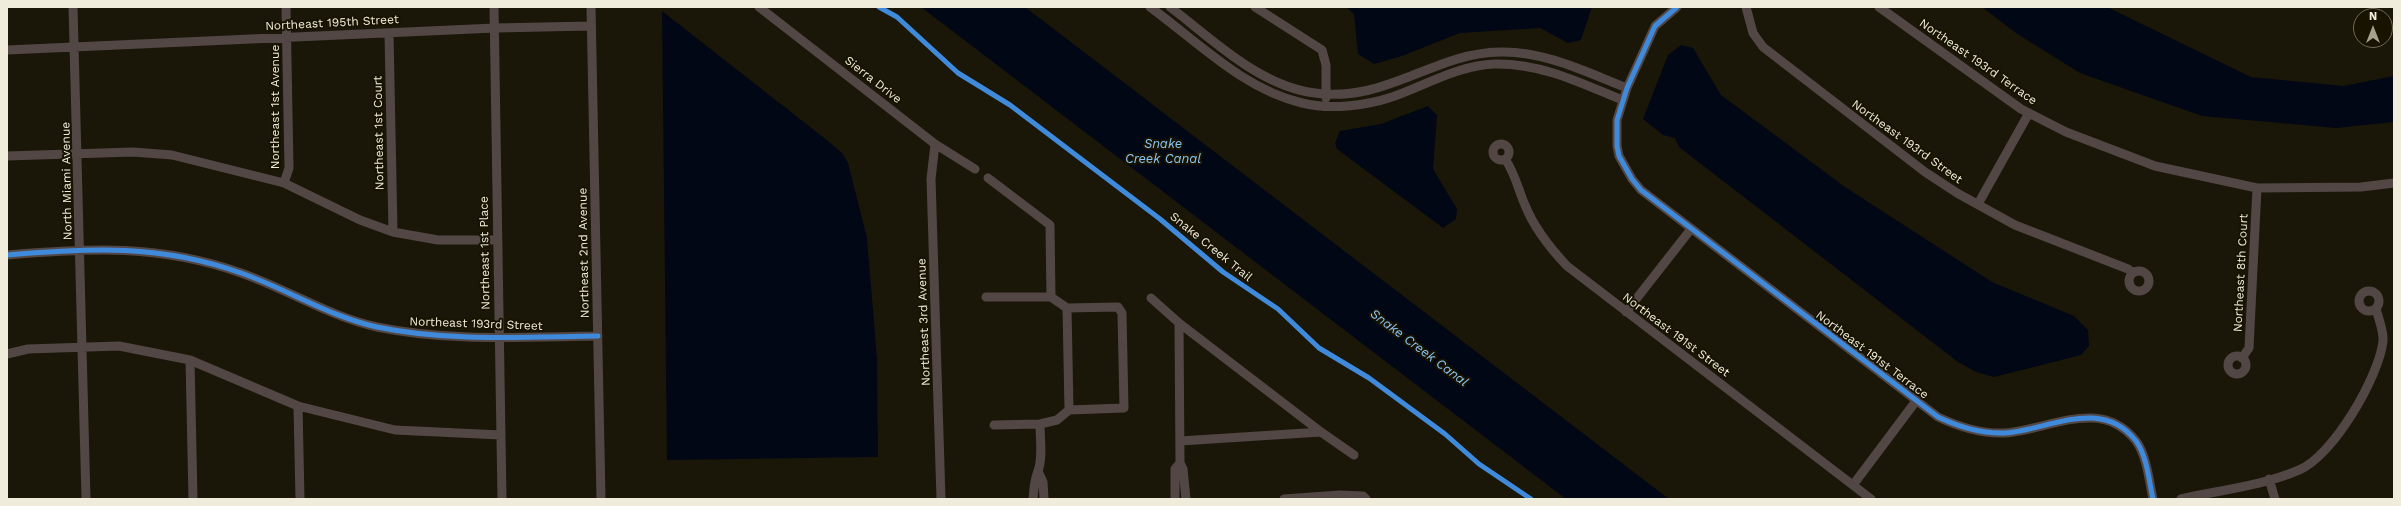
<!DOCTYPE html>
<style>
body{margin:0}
#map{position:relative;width:2401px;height:506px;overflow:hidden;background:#1a1708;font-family:"Work Sans",sans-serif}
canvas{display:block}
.frame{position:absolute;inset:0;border:8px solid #efecdb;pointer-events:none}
.north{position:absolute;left:2353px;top:8px;width:40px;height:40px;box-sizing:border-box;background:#181300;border:1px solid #6e6a58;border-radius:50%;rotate:0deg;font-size:11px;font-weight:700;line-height:16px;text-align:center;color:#efecdb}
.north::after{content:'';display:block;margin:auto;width:14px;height:18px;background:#a4a191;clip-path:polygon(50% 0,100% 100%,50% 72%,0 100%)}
</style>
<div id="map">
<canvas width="2401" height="506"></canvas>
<div class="frame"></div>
<div class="north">N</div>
</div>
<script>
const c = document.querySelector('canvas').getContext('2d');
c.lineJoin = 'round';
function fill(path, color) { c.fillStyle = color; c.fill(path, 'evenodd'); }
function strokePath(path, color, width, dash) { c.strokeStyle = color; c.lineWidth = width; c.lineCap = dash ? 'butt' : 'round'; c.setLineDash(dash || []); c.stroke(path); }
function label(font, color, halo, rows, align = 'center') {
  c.font = font + ' "Work Sans",sans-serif'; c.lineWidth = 4; c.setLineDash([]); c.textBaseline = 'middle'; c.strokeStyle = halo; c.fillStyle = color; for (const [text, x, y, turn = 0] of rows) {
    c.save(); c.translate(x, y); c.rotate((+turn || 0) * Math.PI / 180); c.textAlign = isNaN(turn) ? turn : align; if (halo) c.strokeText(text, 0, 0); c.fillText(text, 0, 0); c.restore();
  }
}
fill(new Path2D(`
 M 921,7 L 1025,7 L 1669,499 L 1566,499 Z
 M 1346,7 L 1592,7 L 1581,40 L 1568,43 L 1540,28 L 1460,33 L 1402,56 L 1374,64 L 1358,54 L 1354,14 Z
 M 1982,7 L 2107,7 L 2251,77 L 2343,86 L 2394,76 L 2394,122 L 2336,128 L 2202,116 L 2080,73 L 2016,33 Z
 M 662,11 L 828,141 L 842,153 L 848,163 L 867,238 L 877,358 L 878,457 L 667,460 Z
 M 1681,45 L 1693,48 L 1721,95 L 1845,187 L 1992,282 L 2074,316 L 2088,330 L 2089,346 L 2081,355 L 1994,377 L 1976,372 L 1958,362 L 1679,147 L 1675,138 L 1663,135 L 1643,119 L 1668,55 Z
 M 1428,106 L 1437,115 L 1433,169 L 1457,209 L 1456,219 L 1443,228 L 1337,149 L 1335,143 L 1340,131 L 1381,124 Z`), '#020715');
strokePath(new Path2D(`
 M 73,7 L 86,499
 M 494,7 L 502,499
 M 591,7 L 601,499
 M 759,7 L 935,144 L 975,169
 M 1150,7 C 1198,42 1243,89 1302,103 C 1330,110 1365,106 1392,97 C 1426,85 1459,65 1495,64 C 1541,63 1581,83 1622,100
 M 1170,7 C 1211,38 1255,82 1308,92 C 1385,106 1431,53 1500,52 C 1545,51 1586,72 1627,88
 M 1255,7 L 1322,50 L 1326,65 L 1326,98
 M 1677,7 L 1655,26 L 1627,88 L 1617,120 L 1617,146 L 1619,156 L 1632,179 L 1641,190 L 1938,417 C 1959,427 1981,434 2005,433 C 2049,430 2101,396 2136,441 C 2147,456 2149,481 2153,499
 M 1746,7 L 1753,33 L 1763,47 L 1925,172 L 1957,193 L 2015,225 L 2128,269 L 2133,273
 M 1879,7 L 2021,109 L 2066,132 L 2155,166 L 2257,188 L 2361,187 L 2394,183
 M 389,33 L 393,232
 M 7,50 L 495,28 L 591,26
 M1493 152a8 8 0 1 1 16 0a8 8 0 1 1-16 0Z
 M 935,144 L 931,179 L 941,499
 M 7,156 L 133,152 L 172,155 L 284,183 L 360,220 L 393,232 L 438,240 L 497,240
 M 1505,159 C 1515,173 1518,189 1525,205 C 1534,228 1550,248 1567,266 L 1871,499
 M 988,178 L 1050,225 L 1051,297
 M 284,183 L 289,168 L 286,7
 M 1978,204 L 2029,113
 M 7,255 C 91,248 160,244 241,273 C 287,289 328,316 377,327 C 449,342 524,337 598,336
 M2129 281a10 10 0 1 1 20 0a10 10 0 1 1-20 0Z
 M2359 301a10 10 0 1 1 20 0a10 10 0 1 1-20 0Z
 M 986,297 L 1051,297 L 1067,308 L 1069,410 L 1057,420 L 1040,424 L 994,425
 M 1151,298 L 1179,323 L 1180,463 L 1183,469 L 1186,499
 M 1067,308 L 1118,307 L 1122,313 L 1124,408 L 1069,410
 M 1626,312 L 1691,229
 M 1179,323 L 1321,432
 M 7,354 L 28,349 L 119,346 L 190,360 L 298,406 L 395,430 L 501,435
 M2228 365a9 9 0 1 1 18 0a9 9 0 1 1-18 0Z
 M 2242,358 L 2249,348 L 2257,188
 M 190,360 L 193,499
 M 298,406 L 300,499
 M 1180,441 L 1321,432 L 1354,455
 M 1038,471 L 1043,482 L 1044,499
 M 2269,479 L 2275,499
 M 1853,485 L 1916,401
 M 1033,499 C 1034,489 1034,481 1038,471 C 1043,458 1040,438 1040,424
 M 1175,499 L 1175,469 L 1180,463
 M 1284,499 L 1340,495 L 1363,496 L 1366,499
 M 2181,499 C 2220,490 2262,486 2299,470 C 2333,456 2379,377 2383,341 C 2384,331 2378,318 2376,308`), '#534746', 9);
strokePath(new Path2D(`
 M 879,7 L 897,17 L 958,73 L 1010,105 L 1160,219 L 1223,272 L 1278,309 L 1319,348 L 1369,378 L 1445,434 L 1479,464 L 1531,499
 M 1677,7 L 1655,26 L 1627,88 L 1617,120 L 1617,146 L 1619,156 L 1632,179 L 1641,190 L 1938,417 C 1959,427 1981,434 2005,433 C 2049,430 2101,396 2136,441 C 2147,456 2149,481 2153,499
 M 7,255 C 91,248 160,244 241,273 C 287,289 328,316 377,327 C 449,342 524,337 598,336`), '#408adc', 5);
label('12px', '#efecdb', '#181300', [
 ["Northeast 195th Street",332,23,-3],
 ["Northeast 193rd Terrace",1978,62,35],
 ["Sierra Drive",873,80,38],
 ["Northeast 1st Avenue",275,107,-90],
 ["Northeast 1st Court",379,133,-91],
 ["Northeast 193rd Street",1907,142,36],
 ["North Miami Avenue",67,181,-91],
 ["Snake Creek Trail",1211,247,39],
 ["Northeast 1st Place",485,253,-91],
 ["Northeast 2nd Avenue",584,253,-91],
 ["Northeast 8th Court",2241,273,-87],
 ["Northeast 3rd Avenue",924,322,-92],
 ["Northeast 193rd Street",476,324,2],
 ["Northeast 191st Street",1676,335,37],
 ["Northeast 191st Terrace",1872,355,37]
]);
label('italic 13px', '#8bc5f6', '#181300', [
 ["Snake",1163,144],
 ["Creek Canal",1163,159],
 ["Snake Creek Canal",1419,348,37]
]);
</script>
